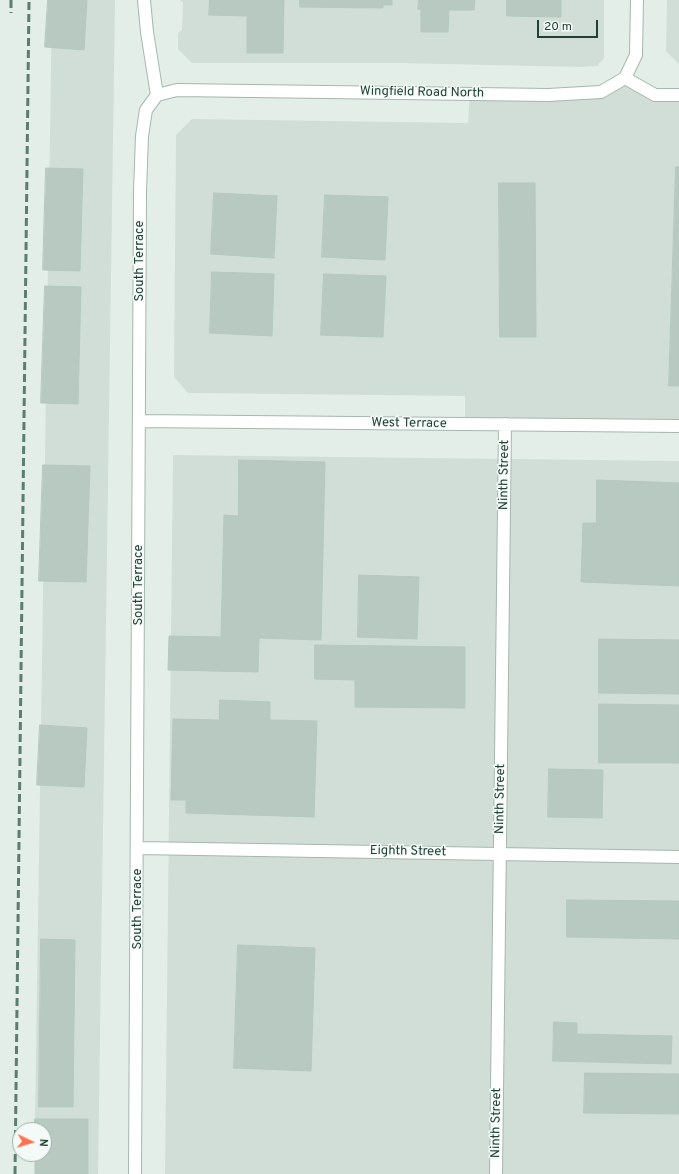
<!DOCTYPE html>
<style>
body{margin:0}
#map{position:relative;width:679px;height:1174px;overflow:hidden;background:#e3eee8;font-family:Overpass,sans-serif}
canvas{display:block}
.north{position:absolute;left:12px;top:1122px;width:40px;height:40px;box-sizing:border-box;background:#f4faf7;border:1px solid #a0b0aa;border-radius:50%;rotate:94deg;font-size:11px;font-weight:700;line-height:16px;text-align:center;color:#214137}
.north::after{content:'';display:block;margin:auto;width:14px;height:18px;background:#fe7151;clip-path:polygon(50% 0,100% 100%,50% 72%,0 100%)}
.scale{position:absolute;left:537px;top:20px;width:61px;height:18px;box-sizing:border-box;border:2px solid #214137;border-top:0;padding-left:5px;font-size:12px;line-height:14px;white-space:nowrap;color:#214137;-webkit-text-stroke:3px #f4faf7;paint-order:stroke}
</style>
<div id="map">
<canvas width="679" height="1174"></canvas>
<div class="north">N</div>
<div class="scale">20 m</div>
</div>
<script>
const c = document.querySelector('canvas').getContext('2d');
c.lineJoin = 'round';
function fill(path, color) { c.fillStyle = color; c.fill(path, 'evenodd'); }
function strokePath(path, color, width, dash) { c.strokeStyle = color; c.lineWidth = width; c.lineCap = dash ? 'butt' : 'round'; c.setLineDash(dash || []); c.stroke(path); }
function label(font, color, halo, rows, align = 'center') {
  c.font = font + ' Overpass,sans-serif'; c.lineWidth = 3; c.setLineDash([]); c.textBaseline = 'middle'; c.strokeStyle = halo; c.fillStyle = color; for (const [text, x, y, turn = 0] of rows) {
    c.save(); c.translate(x, y); c.rotate((+turn || 0) * Math.PI / 180); c.textAlign = isNaN(turn) ? turn : align; if (halo) c.strokeText(text, 0, 0); c.fillText(text, 0, 0); c.restore();
  }
}
fill(new Path2D(`
 M 52,0 L 115,0 L 98,1174 L 35,1174 L 35,1154 L 44,1154 L 44,1130 L 35,1130 L 35,1119 Z
 M 180,0 L 604,0 L 604,58 L 597,66 L 581,67 L 399,63 L 192,63 L 178,49 L 178,33 L 182,30 L 183,3 Z
 M 667,0 L 679,0 L 679,64 L 666,51 Z
 M 625,78 L 655,95 L 679,95 L 679,426 L 465,424 L 465,396 L 188,393 L 174,377 L 176,135 L 192,119 L 468,123 L 470,94 L 601,92 Z
 M 173,455 L 679,461 L 679,1174 L 165,1174 Z`), '#d1ded7');
const building = new Path2D(`
 M 48,0 L 87,0 L 84,50 L 45,47 Z
 M 210,0 L 284,0 L 283,53 L 247,53 L 247,16 L 209,15 Z
 M 300,0 L 392,0 L 392,5 L 383,5 L 383,8 L 300,7 Z
 M 419,0 L 475,0 L 474,10 L 449,10 L 448,32 L 421,32 L 421,10 L 418,9 Z
 M 507,0 L 561,0 L 561,17 L 507,16 Z
 M 676,167 L 679,167 L 679,386 L 669,386 Z
 M 46,168 L 83,169 L 80,271 L 43,270 Z
 M 499,183 L 535,183 L 536,337 L 500,337 Z
 M 214,193 L 277,196 L 274,258 L 211,254 Z
 M 325,195 L 388,197 L 385,260 L 322,257 Z
 M 212,272 L 274,274 L 272,336 L 210,333 Z
 M 324,274 L 386,276 L 383,337 L 321,335 Z
 M 45,286 L 81,287 L 78,404 L 41,403 Z
 M 239,460 L 325,462 L 321,640 L 259,638 L 258,672 L 168,670 L 169,636 L 221,637 L 224,515 L 238,516 Z
 M 43,465 L 90,466 L 86,582 L 39,581 Z
 M 597,480 L 679,483 L 679,586 L 581,582 L 583,523 L 596,523 Z
 M 359,575 L 419,577 L 417,639 L 358,637 Z
 M 599,639 L 679,640 L 679,694 L 599,693 Z
 M 315,645 L 465,647 L 465,708 L 355,707 L 355,680 L 315,679 Z
 M 220,700 L 270,702 L 270,720 L 317,721 L 314,817 L 186,813 L 186,800 L 171,800 L 173,719 L 219,720 Z
 M 599,704 L 679,705 L 679,763 L 599,763 Z
 M 40,725 L 87,728 L 84,787 L 37,785 Z
 M 549,769 L 603,770 L 602,818 L 548,817 Z
 M 567,900 L 679,901 L 679,939 L 567,937 Z
 M 41,939 L 75,940 L 73,1107 L 39,1107 Z
 M 238,945 L 315,948 L 311,1071 L 234,1068 Z
 M 554,1022 L 577,1023 L 577,1034 L 672,1036 L 671,1064 L 553,1061 Z
 M 585,1073 L 679,1074 L 679,1114 L 584,1113 Z
 M 35,1119 L 88,1119 L 88,1174 L 35,1174 L 35,1154 L 44,1154 L 44,1130 L 35,1130 Z`);
fill(building, '#b8c9c1');
strokePath(building, '#b5c9bf', 1);
const minor = new Path2D(`
 M 625,78 L 636,55 L 637,0
 M 157,95 L 177,90 L 548,95 L 601,92 L 625,78 L 655,95 L 679,95
 M 139,421 L 679,426
 M 138,848 L 679,857
 M 135,1174 L 140,191 L 142,136 L 146,110 L 157,95 L 147,32 L 144,0
 M 496,1174 L 505,424`);
strokePath(minor, '#a5b7af', 14);
strokePath(minor, '#fff', 12);
strokePath(new Path2D(`
 M 11,0 L 11,13
 M 15,1174 L 29,0`), '#5b7d72', 3, [8, 4]);
label('13px', '#214137', '#f4faf7', [
 ["Wingfield Road North",422,93,1],
 ["South Terrace",140,261,-90],
 ["West Terrace",409,424,1],
 ["Ninth Street",505,475,-89],
 ["South Terrace",139,585,-90],
 ["Ninth Street",501,799,-89],
 ["Eighth Street",408,852,1],
 ["South Terrace",138,909,-90],
 ["Ninth Street",497,1123,-89]
]);
</script>
